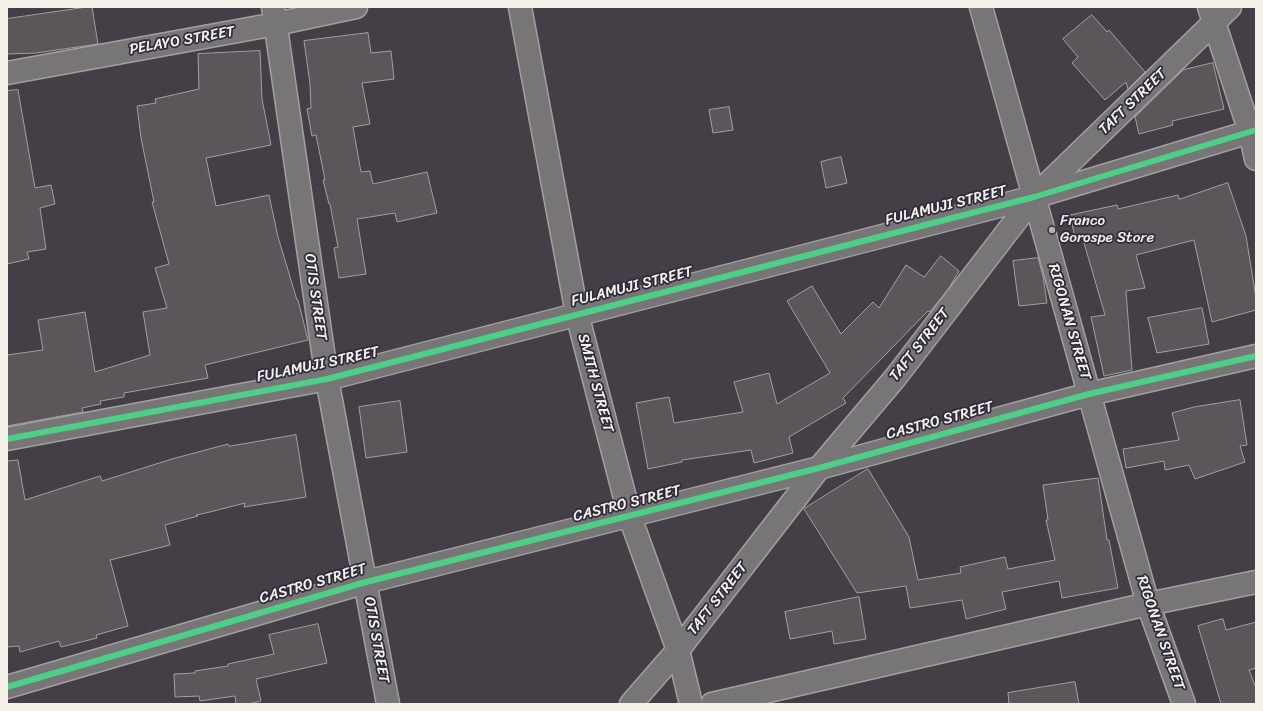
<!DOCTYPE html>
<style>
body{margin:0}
#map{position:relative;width:1263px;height:711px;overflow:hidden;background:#443e46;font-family:Sriracha,sans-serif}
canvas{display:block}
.frame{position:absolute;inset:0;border:8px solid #f4f1e8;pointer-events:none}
</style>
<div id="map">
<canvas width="1263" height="711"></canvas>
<div class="frame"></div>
</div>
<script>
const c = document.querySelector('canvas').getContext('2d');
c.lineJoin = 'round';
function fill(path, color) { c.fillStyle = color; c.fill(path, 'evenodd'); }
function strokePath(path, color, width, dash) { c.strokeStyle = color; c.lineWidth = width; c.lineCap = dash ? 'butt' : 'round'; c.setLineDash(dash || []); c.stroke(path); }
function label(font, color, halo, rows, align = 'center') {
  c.font = font + ' Sriracha,sans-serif'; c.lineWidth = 3.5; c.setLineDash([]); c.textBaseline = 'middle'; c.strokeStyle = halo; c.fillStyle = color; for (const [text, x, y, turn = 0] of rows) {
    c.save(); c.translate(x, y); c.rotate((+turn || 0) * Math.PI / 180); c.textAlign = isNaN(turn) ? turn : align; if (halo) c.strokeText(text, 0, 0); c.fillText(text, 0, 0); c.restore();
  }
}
const building = new Path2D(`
 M 87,7 L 92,7 L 98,44 L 36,53 L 7,54 L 7,19 Z
 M 1092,15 L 1107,32 L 1109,30 L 1145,72 L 1128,89 L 1126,82 L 1105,100 L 1072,63 L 1078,57 L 1063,39 Z
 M 368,33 L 371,53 L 391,51 L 394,79 L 362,83 L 370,124 L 353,127 L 361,172 L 370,171 L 373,184 L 427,172 L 437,213 L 397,222 L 395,213 L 357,219 L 366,274 L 339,278 L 334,248 L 338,247 L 330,204 L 329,204 L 323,180 L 325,180 L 316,135 L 312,136 L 307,109 L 311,108 L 310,84 L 304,41 Z
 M 260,51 L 262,99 L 271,145 L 206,158 L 216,206 L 269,195 L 278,237 L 297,300 L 298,300 L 308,340 L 205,365 L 208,378 L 124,393 L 124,397 L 100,401 L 101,404 L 82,408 L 83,412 L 7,426 L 7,355 L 43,350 L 38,320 L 85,312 L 95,372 L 150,355 L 143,312 L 167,308 L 155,268 L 169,264 L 152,202 L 154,202 L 141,138 L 137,106 L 156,103 L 155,99 L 199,89 L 198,54 Z
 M 1213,63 L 1224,109 L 1172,121 L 1173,125 L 1139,134 L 1135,117 L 1183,70 Z
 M 18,90 L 35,188 L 51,185 L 55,204 L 40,208 L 46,249 L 27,252 L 29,259 L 7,264 L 7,91 Z
 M 729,107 L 733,130 L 713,133 L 709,110 Z
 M 841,157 L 847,183 L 826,188 L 821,162 Z
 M 1228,183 L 1246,236 L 1256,298 L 1256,310 L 1212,322 L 1194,240 L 1136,255 L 1145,288 L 1126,291 L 1132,370 L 1104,376 L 1091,317 L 1105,315 L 1082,236 L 1075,237 L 1070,215 L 1117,205 L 1118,209 L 1178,195 L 1179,199 Z
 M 941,256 L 959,271 L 949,288 L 930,312 L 928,311 L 843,398 L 846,403 L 789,437 L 793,453 L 754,463 L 751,450 L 682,460 L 682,462 L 648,469 L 636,403 L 669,397 L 674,423 L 743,412 L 734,382 L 769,373 L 777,404 L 830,373 L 787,301 L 812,286 L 841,334 L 873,302 L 879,308 L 906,265 L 924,277 Z
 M 1038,258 L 1043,276 L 1047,303 L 1019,306 L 1013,261 Z
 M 1202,308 L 1209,344 L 1157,353 L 1148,318 Z
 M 1240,400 L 1247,445 L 1240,446 L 1245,462 L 1195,479 L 1189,465 L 1165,470 L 1164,461 L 1126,468 L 1123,449 L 1179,440 L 1172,413 L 1194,407 Z
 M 400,401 L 407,452 L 366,458 L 359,407 Z
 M 296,435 L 306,497 L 244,507 L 245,503 L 210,512 L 196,515 L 198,516 L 165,525 L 170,545 L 110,560 L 128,626 L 96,635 L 97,638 L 61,647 L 59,641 L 20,652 L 19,646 L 7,647 L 7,461 L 18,460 L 25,500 L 100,476 L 102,481 L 172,459 L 228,444 L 229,446 Z
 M 868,469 L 909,537 L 918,580 L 961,573 L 960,567 L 1005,557 L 1008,569 L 1055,560 L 1046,520 L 1048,520 L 1043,485 L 1098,478 L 1107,540 L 1109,540 L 1118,588 L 1062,598 L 1059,581 L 1002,592 L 1006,609 L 966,619 L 962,600 L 910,608 L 906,586 L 857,593 L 804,509 Z
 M 859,597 L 866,639 L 834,644 L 832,631 L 790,639 L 785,612 Z
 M 1223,619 L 1226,630 L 1256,622 L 1256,668 L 1249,670 L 1256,688 L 1256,704 L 1221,704 L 1198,626 Z
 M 318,624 L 327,663 L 256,679 L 261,701 L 248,704 L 236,704 L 235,696 L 200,701 L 199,696 L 175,697 L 174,674 L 195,673 L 195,671 L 228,666 L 228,664 L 274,654 L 269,635 Z
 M 1075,682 L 1079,704 L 1009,704 L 1008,693 Z`);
fill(building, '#5c555a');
strokePath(building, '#a39fa1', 1);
const street = new Path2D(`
 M 273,7 L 327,379 L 388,704
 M 520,7 L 577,314 L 630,517 L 678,650 L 691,704
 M 981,7 L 1148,604 L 1184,704
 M 1209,7 L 1250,132 L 1256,159
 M 7,73 L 276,24 L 356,7
 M 7,439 L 327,379 L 1034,197 L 1256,130
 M 7,687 L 366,582 L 819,468 L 1089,394 L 1256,356
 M 712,704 L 1148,604 L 1256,582`);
const secondary = new Path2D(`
 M 631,704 L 678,650 L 819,468 L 895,378 L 1034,197 L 1230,7`);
strokePath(street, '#a39fa1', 25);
strokePath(secondary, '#a39fa1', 25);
strokePath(street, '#787576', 22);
strokePath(secondary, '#787576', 22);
strokePath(new Path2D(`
 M 7,439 L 327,379 L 1034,197 L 1256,130
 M 7,687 L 366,582 L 819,468 L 1089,394 L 1256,356`), '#4dcf88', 6);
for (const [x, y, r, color] of [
 [1052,230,4,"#b6b2af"]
]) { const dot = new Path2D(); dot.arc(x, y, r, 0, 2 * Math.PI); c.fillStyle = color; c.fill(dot); strokePath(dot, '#2f2a3d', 1.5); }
label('15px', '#f4f1e8', '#2f2a3d', [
 ["PELAYO STREET",182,41,-10],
 ["TAFT STREET",1133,102,-44],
 ["FULAMUJI STREET",946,206,-14],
 ["FULAMUJI STREET",632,287,-14],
 ["OTIS STREET",315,297,82],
 ["RIGONAN STREET",1069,322,74],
 ["TAFT STREET",920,345,-52],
 ["FULAMUJI STREET",318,365,-12],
 ["SMITH STREET",595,383,75],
 ["CASTRO STREET",940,421,-15],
 ["CASTRO STREET",627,504,-14],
 ["CASTRO STREET",313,584,-16],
 ["TAFT STREET",718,599,-52],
 ["RIGONAN STREET",1160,633,71],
 ["OTIS STREET",376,640,80]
]);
label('15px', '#f4f1e8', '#2f2a3d', [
 ["Franco",1060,221],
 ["Gorospe Store",1060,238]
], 'left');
</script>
